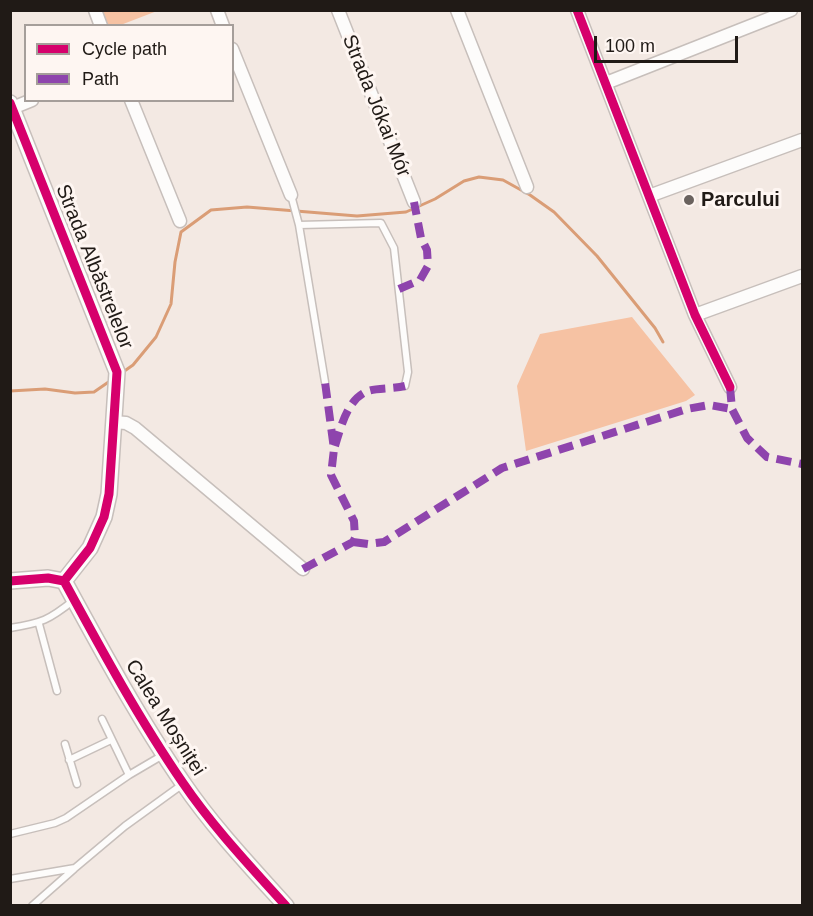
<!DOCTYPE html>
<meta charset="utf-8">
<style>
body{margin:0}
#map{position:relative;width:813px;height:916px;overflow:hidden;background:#f3e9e3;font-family:Helvetica,sans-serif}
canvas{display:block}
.frame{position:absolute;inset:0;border:12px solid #201a16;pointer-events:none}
.legend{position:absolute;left:24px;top:24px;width:210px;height:78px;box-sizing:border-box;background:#fef6f2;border:2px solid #a59e9a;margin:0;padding:8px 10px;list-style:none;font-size:18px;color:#201a16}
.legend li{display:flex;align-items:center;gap:12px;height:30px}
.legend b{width:30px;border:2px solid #a59e9a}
.scale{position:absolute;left:594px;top:36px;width:144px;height:27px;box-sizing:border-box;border:3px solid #201a16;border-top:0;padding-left:8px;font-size:18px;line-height:21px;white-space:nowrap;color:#201a16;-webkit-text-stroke:4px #fef6f2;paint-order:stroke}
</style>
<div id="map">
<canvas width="813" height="916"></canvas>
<div class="frame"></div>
<ul class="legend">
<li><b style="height:8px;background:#d6006c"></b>Cycle path</li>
<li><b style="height:8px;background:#8e44ad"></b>Path</li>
</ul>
<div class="scale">100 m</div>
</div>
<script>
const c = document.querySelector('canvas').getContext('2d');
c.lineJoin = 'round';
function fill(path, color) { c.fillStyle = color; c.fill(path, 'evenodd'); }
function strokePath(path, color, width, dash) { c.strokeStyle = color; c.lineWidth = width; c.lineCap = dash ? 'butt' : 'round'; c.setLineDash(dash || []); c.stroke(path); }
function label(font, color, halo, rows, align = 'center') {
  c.font = font + ' Helvetica,sans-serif'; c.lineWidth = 6; c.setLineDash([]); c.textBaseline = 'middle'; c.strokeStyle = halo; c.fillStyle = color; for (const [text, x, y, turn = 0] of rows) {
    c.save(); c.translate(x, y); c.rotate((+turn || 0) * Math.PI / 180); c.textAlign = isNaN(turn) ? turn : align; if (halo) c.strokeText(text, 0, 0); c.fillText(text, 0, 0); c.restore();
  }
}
fill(new Path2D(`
 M 98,11 L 157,11 L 118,26 L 104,25 Z
 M 632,317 L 695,395 L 686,401 L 526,451 L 517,386 L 540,334 Z`), '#f6c2a3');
strokePath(new Path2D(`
 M 123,372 L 133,365 L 156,337 L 171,304 L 175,262 L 181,232 L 211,210 L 247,207 L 357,216 L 406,212 L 435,199 L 464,181 L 479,177 L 503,180 L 530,195 L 554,212 L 597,256 L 655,328 L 663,342
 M 10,391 L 45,389 L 75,393 L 94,392 L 110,381`), '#da9d76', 3);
const service = new Path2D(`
 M 291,195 L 299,225 L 325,382
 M 299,225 L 381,223 L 394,248 L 408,372 L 405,386
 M 39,624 L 57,691
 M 10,628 C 42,623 49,620 74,600
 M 102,719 L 129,775
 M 65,744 L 77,784
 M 69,760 L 111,740
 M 10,834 L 55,823 L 66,818 L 129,775 L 163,755
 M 10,879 L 75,868 L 125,826 L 183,784
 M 32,906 L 74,869`);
const minor = new Path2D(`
 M 95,10 L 101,26
 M 217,10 L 223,26
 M 338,10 L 414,202
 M 457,10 L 527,187
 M 577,10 L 695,315 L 730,387
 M 232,49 L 291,195
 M 606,83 L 791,10
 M 131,100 L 180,221
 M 10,109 L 32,100
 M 649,196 L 802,140
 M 695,315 L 802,276
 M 113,422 L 126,423 L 135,428 L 303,569`);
const tertiary = new Path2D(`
 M 10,103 L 117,372 L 109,494 L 104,517 L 90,548 L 64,581
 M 10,581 L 48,578 L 64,581 C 101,649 139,719 183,783 C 213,827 250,866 286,906`);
strokePath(service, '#c7bfbb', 9);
strokePath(minor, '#c7bfbb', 15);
strokePath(tertiary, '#c7bfbb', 18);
strokePath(service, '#fdfcfb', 6);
strokePath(minor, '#fdfcfb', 12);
strokePath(tertiary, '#fdfcfb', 15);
strokePath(new Path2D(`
 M 399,289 L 420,280 L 428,266 L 427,250 L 421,238 L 414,202
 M 730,387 L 732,409 L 747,438 L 767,457 L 802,464
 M 335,446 C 341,427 347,399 368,391 C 376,388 393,389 405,386
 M 353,542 L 368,544 L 384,542 L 502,468 L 687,409 L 709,405 L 732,409
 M 303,569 L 353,542 L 355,538 L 354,521 L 331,475 L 334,449 L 325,382`), '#8e44ad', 8, [15, 8]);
strokePath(new Path2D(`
 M 577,10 L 695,315 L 730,387
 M 10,103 L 117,372 L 109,494 L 104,517 L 90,548 L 64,581
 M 10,581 L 48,578 L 64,581 C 101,649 139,719 183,783 C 213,827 250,866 286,906`), '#d6006c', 9);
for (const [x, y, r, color] of [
 [689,200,6,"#6a625e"]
]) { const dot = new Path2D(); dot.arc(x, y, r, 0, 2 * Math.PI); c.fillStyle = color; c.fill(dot); strokePath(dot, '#fef6f2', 2); }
label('20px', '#201a16', '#fef6f2', [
 ["Strada Jókai Mór",376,106,68],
 ["Strada Albăstrelelor",94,267,68],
 ["Calea Moșniței",165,718,58]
]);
label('bold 20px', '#201a16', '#fef6f2', [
 ["Parcului",701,200]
], 'left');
</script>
